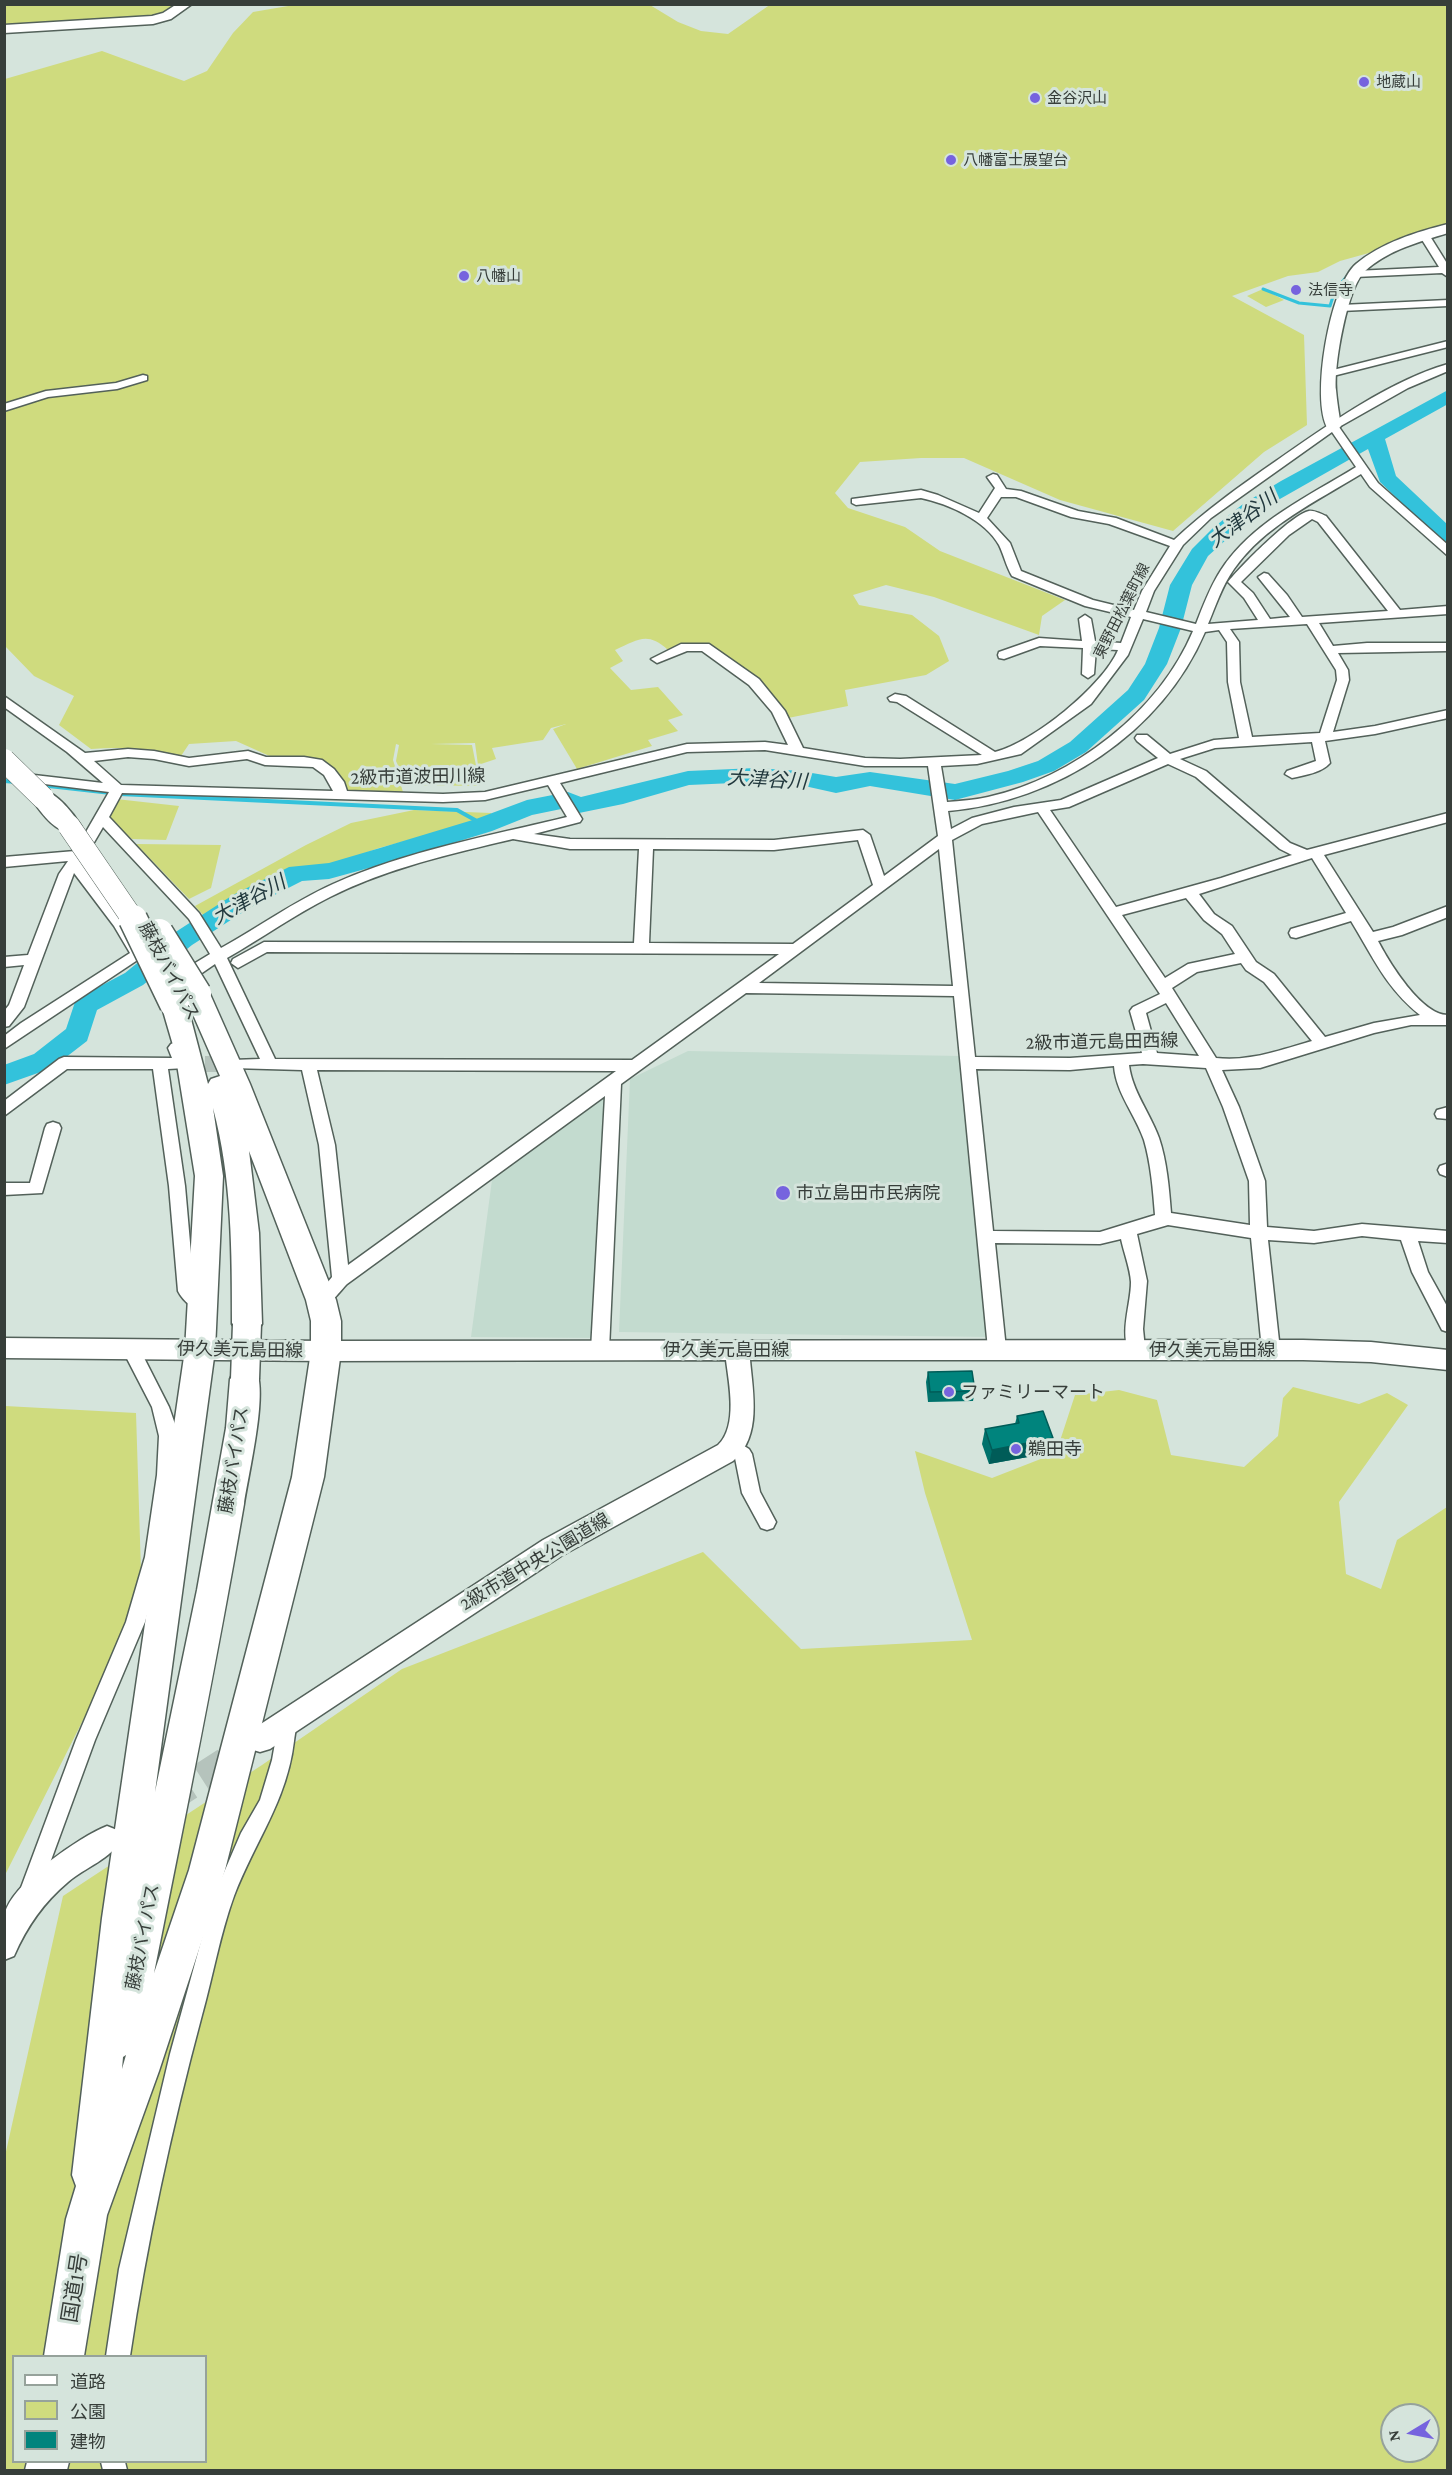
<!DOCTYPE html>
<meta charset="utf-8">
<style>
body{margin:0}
#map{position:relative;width:1452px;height:2475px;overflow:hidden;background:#d5e4dc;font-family:"Crimson Pro","Noto Sans JP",serif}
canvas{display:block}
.frame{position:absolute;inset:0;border:6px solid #373e3a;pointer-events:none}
.legend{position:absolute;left:12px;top:2355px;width:195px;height:108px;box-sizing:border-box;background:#d5e4dc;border:2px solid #96a29b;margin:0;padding:8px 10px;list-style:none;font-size:18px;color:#373e3a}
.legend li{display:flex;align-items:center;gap:12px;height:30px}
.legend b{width:30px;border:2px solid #96a29b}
.north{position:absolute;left:1380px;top:2403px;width:60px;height:60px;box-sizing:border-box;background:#d5e4dc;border:2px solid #96a29b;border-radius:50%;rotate:260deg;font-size:16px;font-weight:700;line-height:24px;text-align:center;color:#373e3a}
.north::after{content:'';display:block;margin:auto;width:21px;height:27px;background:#7663de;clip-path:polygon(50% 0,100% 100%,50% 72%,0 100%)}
</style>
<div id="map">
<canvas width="1452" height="2475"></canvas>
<div class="frame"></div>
<ul class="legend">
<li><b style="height:8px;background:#fff"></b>道路</li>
<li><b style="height:16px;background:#cfdb7e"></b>公園</li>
<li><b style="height:16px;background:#00847d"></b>建物</li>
</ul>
<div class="north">N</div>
</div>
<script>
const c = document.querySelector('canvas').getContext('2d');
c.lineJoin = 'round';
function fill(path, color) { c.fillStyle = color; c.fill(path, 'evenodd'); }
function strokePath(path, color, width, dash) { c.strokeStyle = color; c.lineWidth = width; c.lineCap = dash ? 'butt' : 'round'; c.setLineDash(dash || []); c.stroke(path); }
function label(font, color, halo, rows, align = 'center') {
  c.font = font + ' "Crimson Pro","Noto Sans JP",serif'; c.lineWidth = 6; c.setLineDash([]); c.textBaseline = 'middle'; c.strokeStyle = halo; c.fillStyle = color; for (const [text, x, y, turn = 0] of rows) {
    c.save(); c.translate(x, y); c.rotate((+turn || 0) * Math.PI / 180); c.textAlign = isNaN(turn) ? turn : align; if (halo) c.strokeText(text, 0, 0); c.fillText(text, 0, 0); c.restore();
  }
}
fill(new Path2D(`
 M 688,1051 L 960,1056 L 989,1337 L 619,1332 L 630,1079 Z
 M 605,1097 L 601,1338 L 471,1337 L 492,1180 Z`), '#c3dbcf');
fill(new Path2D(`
 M 771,4 L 1447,5 L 1447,224 L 1376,251 L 1340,261 L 1318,272 L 1288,276 L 1232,296 L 1304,335 L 1307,425 L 1264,452 L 1173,531 L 1060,500 L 964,458 L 921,458 L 860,462 L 835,493 L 848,508 L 905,527 L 940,551 L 1065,600 L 1042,616 L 1039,635 L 934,597 L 886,585 L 853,595 L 859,605 L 912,615 L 939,636 L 949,661 L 926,675 L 845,690 L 848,706 L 783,719 L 772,701 L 707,645 L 684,645 L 668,650 C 647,631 638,640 615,650 L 623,661 L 610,668 L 631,690 L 658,687 L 683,715 L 668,720 L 678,731 L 648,740 L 652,746 L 577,769 L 553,729 L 566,724 L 551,728 L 543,740 L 492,748 L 496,759 L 478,765 L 475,743 L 431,744 L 472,745 L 480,786 L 407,785 L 396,761 L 399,745 L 396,744 L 393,760 L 403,792 L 344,794 L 324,764 L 274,758 L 236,741 L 189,744 L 181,756 C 150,748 122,747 91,749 L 59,725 L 74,696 L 34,676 L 5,646 L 5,79 L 102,51 L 184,81 L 207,71 L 233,33 L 253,12 L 294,5 L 650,5 L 678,22 L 701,31 L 728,34 Z
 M 4,5 L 180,5 C 151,27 45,24 5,26 Z
 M 1263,289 L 1284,300 L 1266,307 L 1247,296 Z
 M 116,799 L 179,806 L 166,840 L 132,839 L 109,820 Z
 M 414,810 L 491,813 L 492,818 L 379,848 L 312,872 L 215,928 L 195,906 L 306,845 L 351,823 Z
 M 136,844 L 221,845 L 211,888 L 189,899 Z
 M 1293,1387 L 1359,1404 L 1387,1393 L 1408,1405 L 1339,1502 L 1346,1574 L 1381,1589 L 1397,1540 L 1447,1507 L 1447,2470 L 5,2470 L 5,2156 L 63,1896 L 262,1765 L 402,1669 L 703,1552 L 801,1649 L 972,1640 L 925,1493 L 915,1451 L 992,1478 L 1056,1453 L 1075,1395 L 1119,1390 L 1157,1400 L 1171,1455 L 1244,1467 L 1278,1436 L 1283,1398 ZM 14,2356 L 206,2356 L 206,2462 L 14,2462 ZM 1392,2415 L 1428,2415 L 1428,2451 L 1392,2451 Z
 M 5,1406 L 136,1413 L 142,1603 L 5,1875 Z`), '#cfdb7e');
strokePath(new Path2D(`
 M 1263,289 L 1299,303 L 1330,306 L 1335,290 L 1355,267`), '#33c2db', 3);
strokePath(new Path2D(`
 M 4,781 L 17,782
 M 40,785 L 120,794 L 457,810 L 484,825`), '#33c2db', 4);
fill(new Path2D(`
 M 1448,390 L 1448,404 L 1385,439 L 1396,476 L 1448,525 L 1448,543 L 1441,541 L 1380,482 L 1368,449 L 1257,512 L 1208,556 L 1192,585 L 1181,628 L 1167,664 L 1144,700 L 1086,752 L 1054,771 L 1023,782 L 955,800 L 870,786 L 836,793 L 800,785 L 756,782 L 689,785 L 623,804 L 579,813 L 566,808 L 532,815 L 492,831 L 398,860 L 329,879 L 302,881 L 251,907 L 192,945 L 143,985 L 97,1010 L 87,1041 L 52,1068 L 4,1085 L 4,1065 L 34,1054 L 66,1029 L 76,999 L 125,973 L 174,933 L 233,895 L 289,867 L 329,863 L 380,848 L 476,819 L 527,800 L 568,792 L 581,797 L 688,771 L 756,768 L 800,771 L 836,777 L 870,772 L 955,784 L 1008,771 L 1038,761 L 1070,742 L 1128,690 L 1145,664 L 1159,628 L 1170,585 L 1192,549 L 1213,528 L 1243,504 L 1281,481 Z`), '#33c2db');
strokePath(new Path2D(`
 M 181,1064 L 236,1064`), '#b5c3bc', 16, [16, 8]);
strokePath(new Path2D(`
 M 165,1801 L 241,1752`), '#b5c3bc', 29, [29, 14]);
const street = new Path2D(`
 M 1424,232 L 1428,233 L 1448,265 L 1448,277 L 1442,273 L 1355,277 L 1350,274 L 1355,271 L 1439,267 L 1419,235 Z
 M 1448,300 L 1448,306 L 1341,311 L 1336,308 L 1341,305 Z
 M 1448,341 L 1448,347 L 1329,377 L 1324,374 L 1325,372 Z
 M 1448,364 L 1448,371 L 1408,388 L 1339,427 L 1378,483 L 1448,545 L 1448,556 L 1370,487 L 1361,474 C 1317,501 1264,526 1234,569 C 1222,586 1216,605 1208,624 L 1258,620 L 1244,598 L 1228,582 C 1240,567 1291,515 1309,511 C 1314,510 1321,514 1326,516 L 1400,610 L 1448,606 L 1448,614 L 1319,623 L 1333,646 L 1367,643 L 1448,643 L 1448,651 L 1338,653 L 1348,670 L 1349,680 L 1333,732 L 1375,726 L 1448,710 L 1448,718 L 1375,734 L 1325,741 L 1330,763 C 1321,773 1305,775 1292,778 L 1285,774 L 1287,771 L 1316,761 L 1312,742 L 1215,748 L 1180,759 L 1206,771 L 1290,843 L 1307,850 L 1448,813 L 1448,822 L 1324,855 L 1373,932 L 1393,927 L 1448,906 L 1448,917 L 1402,935 L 1378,941 C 1389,962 1421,1015 1448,1015 L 1448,1025 L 1411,1025 L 1374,1033 L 1260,1068 L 1222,1070 L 1239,1107 L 1265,1181 L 1267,1227 L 1314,1231 L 1362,1224 L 1448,1231 L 1448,1243 L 1418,1241 L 1428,1272 L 1448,1308 L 1448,1332 L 1442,1330 L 1412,1272 L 1401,1240 L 1362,1236 L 1314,1243 L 1268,1240 L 1280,1350 L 1277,1355 L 1271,1357 L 1265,1355 L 1262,1350 L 1251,1238 L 1168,1225 L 1137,1234 L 1147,1281 L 1143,1329 L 1145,1349 L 1142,1354 L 1136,1356 L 1130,1354 C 1119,1332 1131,1305 1131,1282 C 1130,1268 1124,1253 1121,1239 L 1100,1244 L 995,1243 L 1006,1349 L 1003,1354 L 997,1356 L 991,1354 L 988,1349 L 954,996 L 746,993 L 621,1084 L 609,1350 L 606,1355 L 600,1357 L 594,1355 L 591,1350 L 605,1096 L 347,1284 C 338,1293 329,1309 315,1305 L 313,1300 L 332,1277 L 319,1145 L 302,1070 L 232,1068 L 229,1064 L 232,1060 L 260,1059 L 215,964 L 186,984 L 176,984 L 174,980 L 182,971 L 210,954 L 189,919 L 103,827 L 82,863 L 125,920 L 145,955 L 4,1049 L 4,1036 L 21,1023 L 130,953 L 114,926 L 74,873 L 24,1007 L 9,1026 L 4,1027 L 4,1011 L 9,1005 L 24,965 L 4,967 L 4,957 L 28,955 L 59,874 L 68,861 L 4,867 L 4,857 L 75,851 L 109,792 L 12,780 L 10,777 L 12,774 L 17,773 L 103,783 L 67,752 L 4,707 L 4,696 L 85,753 L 128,749 L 154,751 L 189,758 L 248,751 L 266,757 L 304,757 L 322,760 L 334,769 L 344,782 L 347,791 L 443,794 L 485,792 L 687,744 L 765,742 L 788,745 L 772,712 L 749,685 L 702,651 L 687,651 L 657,663 L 651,659 L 681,644 L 709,644 L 759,679 L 785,711 L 803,748 L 865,758 L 900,759 L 982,755 L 897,702 L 890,701 L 888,698 L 895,694 L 906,696 L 995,752 C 1032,743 1103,686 1118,650 L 1096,649 L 1094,674 L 1088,678 L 1082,674 L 1083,648 L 1040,646 L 1004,659 L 999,658 L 998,655 L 999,652 L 1039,638 L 1082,641 L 1079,619 L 1085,615 L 1091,619 L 1095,641 L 1121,643 L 1131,617 L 1085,606 L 1012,576 C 1006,566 1004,555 999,545 C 985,520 949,504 921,498 L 856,505 L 852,503 L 852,499 L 921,490 L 938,495 L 979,513 L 995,488 L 987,477 L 993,474 L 997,475 L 1006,489 L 1021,491 L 1078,511 L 1116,518 L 1174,540 C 1206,510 1240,486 1276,461 C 1326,426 1389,381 1448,364 ZM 1332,432 L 1356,467 C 1309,496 1252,522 1221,570 C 1210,587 1203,606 1196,624 L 1146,612 L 1154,591 L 1183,545 L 1211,518 ZM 1001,497 L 1016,497 L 1071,517 L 1109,524 L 1170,546 L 1142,591 L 1134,610 L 1093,600 L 1021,571 L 1010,543 L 987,518 ZM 1312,519 L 1318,522 L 1388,611 L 1302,617 L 1287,595 L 1268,574 L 1264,573 L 1258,577 L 1290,617 L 1270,619 L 1253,593 L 1241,582 L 1289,535 ZM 1143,619 L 1193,631 C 1159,712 1073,778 988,797 C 974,800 960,801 947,802 L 941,766 L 977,764 L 1021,754 L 1091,704 L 1128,655 ZM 1307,624 L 1336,670 L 1337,680 L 1320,733 L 1252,737 L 1240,682 L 1239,642 L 1230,629 ZM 1219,630 L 1227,642 L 1228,682 L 1239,738 L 1214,740 L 1170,754 L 1147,735 L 1137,735 L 1135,738 L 1137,741 L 1158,758 L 1061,800 L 1014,807 L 972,818 L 951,829 L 948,811 C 1056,802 1162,733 1205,632 ZM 765,750 L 865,766 L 928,766 L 938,836 L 884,876 L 870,835 L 863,830 L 774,840 L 570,839 L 534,834 L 580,822 L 582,819 L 560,783 L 687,752 ZM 128,757 L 154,759 L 189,766 L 247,759 L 265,765 L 313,767 L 324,775 L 333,791 L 121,785 L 94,761 ZM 1168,764 L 1196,777 L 1280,849 L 1292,855 L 1221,878 L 1116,907 L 1050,810 L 1069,807 ZM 548,785 L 567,817 C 489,836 406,851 333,884 C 293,902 259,927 221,948 L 199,913 L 109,817 L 122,793 L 443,802 L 485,800 ZM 1038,812 L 1160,994 L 1133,1007 L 1130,1011 L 1142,1053 L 1070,1058 L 975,1057 L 952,840 L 982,824 ZM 513,839 L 570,849 L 639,849 L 634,943 L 264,942 L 233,959 L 231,963 L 238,968 L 267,952 L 779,954 L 632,1060 L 275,1059 L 227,958 C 262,938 294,915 330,897 C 387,868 451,854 513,839 ZM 858,840 L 873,885 L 793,944 L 649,943 L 653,849 L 774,850 ZM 939,849 L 953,986 L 759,983 ZM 1312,858 L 1346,913 L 1291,929 L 1289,933 L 1291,937 L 1296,938 L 1351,921 C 1373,957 1386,988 1420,1015 L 1374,1023 L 1325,1037 L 1274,974 L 1256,962 L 1232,926 L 1214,914 L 1199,894 ZM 1186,898 L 1204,920 L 1222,934 L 1235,954 L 1188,964 L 1165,978 L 1122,915 ZM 1241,963 L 1246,970 L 1264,982 L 1312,1041 C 1280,1050 1249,1062 1216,1058 L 1172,988 L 1197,972 ZM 1166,1003 L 1199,1056 L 1157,1053 L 1146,1013 ZM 1143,1064 L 1206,1068 L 1223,1107 L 1249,1181 L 1250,1225 L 1171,1213 C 1169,1188 1167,1162 1159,1138 C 1150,1113 1132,1091 1129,1065 ZM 1114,1066 C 1116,1093 1135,1114 1144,1140 C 1151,1164 1153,1190 1155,1215 L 1100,1232 L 993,1231 L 976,1069 L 1070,1070 ZM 317,1070 L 616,1071 L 348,1265 L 335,1145 Z
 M 143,375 L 147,376 L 147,380 L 117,389 L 48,397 L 4,411 L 4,404 L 46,391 L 116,383 Z
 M 176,1042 L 181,1044 L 189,1064 L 186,1068 L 168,1069 L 185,1186 L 194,1288 L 212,1306 L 210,1311 C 198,1315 183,1301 178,1291 L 169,1186 L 153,1069 L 67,1069 L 4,1116 L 4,1101 L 59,1059 L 64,1057 L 172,1058 L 168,1048 L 171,1044 Z
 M 1448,1107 L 1448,1119 L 1437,1118 L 1435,1114 L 1437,1110 Z
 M 53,1122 L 59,1124 L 61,1128 L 42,1193 L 4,1195 L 4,1183 L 30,1183 L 45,1128 L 47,1124 Z
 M 1446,1164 L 1448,1164 L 1448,1177 L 1440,1174 L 1438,1170 L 1440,1166 Z
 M 131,1342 L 137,1344 L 169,1407 L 176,1427 L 176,1465 L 163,1557 L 145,1622 L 95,1740 L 39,1893 L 36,1900 L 29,1903 L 22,1900 L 19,1893 L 76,1740 L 126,1622 L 145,1557 L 157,1475 L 159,1436 L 152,1407 L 122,1349 L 125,1344 Z
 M 733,1439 L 749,1449 L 752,1454 L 760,1492 L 776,1522 L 773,1528 L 767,1530 L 761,1528 L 742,1493 L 735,1458 L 724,1446 L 727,1441 Z
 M 287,1712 L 294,1715 C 298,1723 295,1732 294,1741 C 287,1801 255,1841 234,1896 C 220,1934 213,1976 202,2015 C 172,2127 147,2241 130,2356 L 106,2356 L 119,2269 L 170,2054 L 213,1898 L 241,1833 L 260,1800 L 272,1760 L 280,1715 Z
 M 101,2462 L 125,2462 L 127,2470 L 103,2470 Z`);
const secondary = new Path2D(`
 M 177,4 L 192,4 L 171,19 L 153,24 L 4,33 L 4,25 L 152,16 L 163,13 Z
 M 1448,224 L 1448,233 C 1419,242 1388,250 1365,271 C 1347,288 1334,364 1336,390 C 1337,402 1339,414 1341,426 L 1338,429 L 1328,429 C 1310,400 1330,286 1356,264 C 1381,243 1416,232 1448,224 Z
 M 4,1338 L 326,1341 L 1303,1340 L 1371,1342 L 1448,1350 L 1448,1370 L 1371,1362 L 1303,1360 L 750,1360 C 753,1393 762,1437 733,1461 L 561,1556 L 270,1749 L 260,1752 L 250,1749 L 247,1740 L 250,1731 L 543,1540 L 718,1445 C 738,1426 729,1384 726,1360 L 326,1361 L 4,1358 Z
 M 107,1826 L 117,1830 L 121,1839 C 113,1858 84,1868 68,1882 C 43,1903 27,1926 14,1956 L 4,1960 C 4,1946 1,1926 5,1913 C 13,1883 79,1837 107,1826 Z`);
const highway = new Path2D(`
 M 43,790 C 58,794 73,813 81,826 L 77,832 C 58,837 41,813 31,798 L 35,793 Z
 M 197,985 L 206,988 L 210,994 L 250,1084 L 336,1300 L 341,1321 L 341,1351 L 324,1477 L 225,1870 L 159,2071 L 107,2215 L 84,2356 L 44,2356 L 66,2219 L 76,2186 L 72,2175 L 102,1918 L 185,1350 L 195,1176 L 175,1052 L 161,1004 L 165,998 L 174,995 L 183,998 L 187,1004 L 208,1084 L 211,1079 L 220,1076 L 184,994 L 188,988 ZM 213,1108 C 232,1178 232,1252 232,1324 L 237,1332 L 247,1336 L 257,1332 L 262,1324 L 259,1233 L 249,1151 L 306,1300 L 311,1321 L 311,1351 L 292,1477 L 189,1870 L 154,1973 C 185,1817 217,1661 244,1504 C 248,1475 268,1394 256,1370 L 245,1367 L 234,1370 L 230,1379 L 226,1428 L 197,1590 L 155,1792 L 215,1350 L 223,1176 ZM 126,2055 L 122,2069 L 123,2057 Z
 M 27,2462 L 69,2462 L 67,2470 L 25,2470 Z`);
strokePath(street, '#53615a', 3);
strokePath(secondary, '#53615a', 3);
strokePath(highway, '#53615a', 3);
fill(street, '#fff');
fill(secondary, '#fff');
fill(highway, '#fff');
const highwayBridgeFar1 = new Path2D(`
 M 4,760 L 43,798
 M 69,826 L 134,921`);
const highwayBridge = new Path2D(`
 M 133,919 L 174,1004
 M 159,933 L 197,994
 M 245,1379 L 247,1324`);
strokePath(highwayBridgeFar1, '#53615a', 23, []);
strokePath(highwayBridge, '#53615a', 31, []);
strokePath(highwayBridgeFar1, '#fff', 22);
strokePath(highwayBridge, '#fff', 28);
fill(new Path2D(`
 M 928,1372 L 975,1391 L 973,1401 L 928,1402 L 926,1382 Z
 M 1017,1416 L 1050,1453 L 989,1464 L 982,1444 L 985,1429 L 1015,1424 Z`), '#00726c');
fill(new Path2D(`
 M 1053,1438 L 1050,1453 L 989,1464 L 992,1450 Z`), '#005c58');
const building = new Path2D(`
 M 972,1371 L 975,1391 L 930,1392 L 928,1372 Z
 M 1043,1411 L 1053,1438 L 992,1450 L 985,1429 L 1019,1423 L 1017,1416 Z`);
fill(building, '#00847d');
strokePath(building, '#005c58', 1.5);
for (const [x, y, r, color] of [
 [1364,82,6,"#7663de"],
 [1035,98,6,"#7663de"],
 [951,160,6,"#7663de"],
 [464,276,6,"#7663de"],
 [1296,290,6,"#7663de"],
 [783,1193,8,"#7663de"],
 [949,1392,6,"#7663de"],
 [1016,1449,6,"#7663de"]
]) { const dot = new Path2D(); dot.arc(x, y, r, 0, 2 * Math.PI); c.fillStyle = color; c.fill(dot); strokePath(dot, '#d5e4dc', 2); }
label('15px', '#373e3a', '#d5e4dc', [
 ["地蔵山",1376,82],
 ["金谷沢山",1047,98],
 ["八幡富士展望台",963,160],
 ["八幡山",476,276],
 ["法信寺",1308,290]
], 'left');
label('15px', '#373e3a', '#d5e4dc', [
 ["東野田松葉町線",1122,611,-63]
]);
label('18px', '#373e3a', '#d5e4dc', [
 ["2級市道波田川線",418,777,-1],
 ["藤枝バイパス",169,971,62],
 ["2級市道元島田西線",1102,1042,-1],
 ["伊久美元島田線",240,1350,1],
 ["伊久美元島田線",726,1350],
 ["伊久美元島田線",1212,1350],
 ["藤枝バイパス",234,1460,-81],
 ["2級市道中央公園道線",535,1562,-31],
 ["藤枝バイパス",143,1937,-79]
]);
label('18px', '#373e3a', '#d5e4dc', [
 ["市立島田市民病院",796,1193],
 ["ファミリーマート",961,1392],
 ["鵜田寺",1028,1449]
], 'left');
label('italic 20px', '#22393e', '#d5e4dc', [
 ["大津谷川",1243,519,-37],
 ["大津谷川",767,780,3],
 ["大津谷川",249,900,-29]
]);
label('21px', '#373e3a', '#d5e4dc', [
 ["国道1号",75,2288,-81]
]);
</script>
